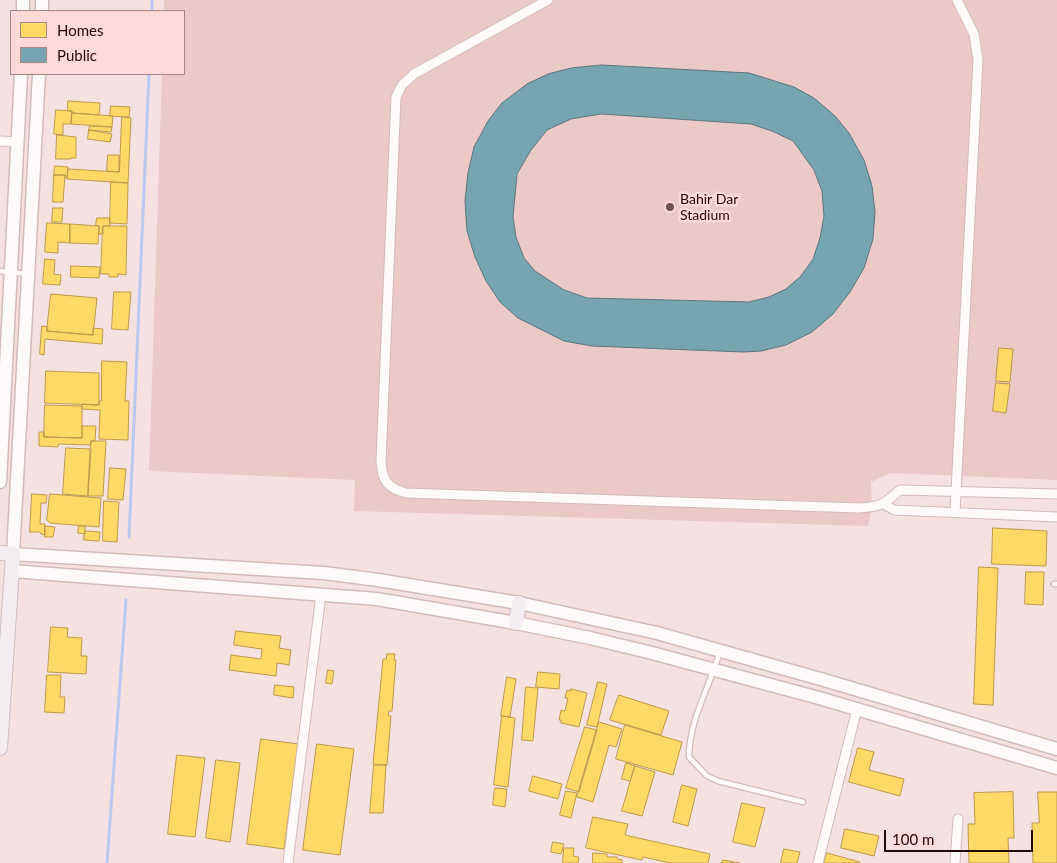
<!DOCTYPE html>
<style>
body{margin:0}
#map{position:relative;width:1057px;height:863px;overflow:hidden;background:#f5e1e0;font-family:Lato,sans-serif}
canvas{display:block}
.legend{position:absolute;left:10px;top:10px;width:175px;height:65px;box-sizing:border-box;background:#fdd9d8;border:1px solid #a68585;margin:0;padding:6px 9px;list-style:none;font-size:15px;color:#240809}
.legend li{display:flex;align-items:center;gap:10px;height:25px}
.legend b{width:25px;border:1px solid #a68585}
.scale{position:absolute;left:884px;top:830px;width:149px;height:22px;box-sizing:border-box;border:2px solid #240809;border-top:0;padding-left:6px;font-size:15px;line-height:18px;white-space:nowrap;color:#240809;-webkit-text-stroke:4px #fdd9d8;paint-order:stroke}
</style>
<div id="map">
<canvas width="1057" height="863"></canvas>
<ul class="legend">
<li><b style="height:14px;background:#ffd966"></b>Homes</li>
<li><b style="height:14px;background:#76a5af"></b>Public</li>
</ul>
<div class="scale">100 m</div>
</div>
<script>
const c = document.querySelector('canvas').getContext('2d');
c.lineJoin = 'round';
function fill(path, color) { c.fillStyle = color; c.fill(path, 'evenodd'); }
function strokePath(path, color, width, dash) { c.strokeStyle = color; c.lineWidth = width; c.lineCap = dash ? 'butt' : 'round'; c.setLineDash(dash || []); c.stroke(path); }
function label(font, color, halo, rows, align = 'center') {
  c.font = font + ' Lato,sans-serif'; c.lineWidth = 5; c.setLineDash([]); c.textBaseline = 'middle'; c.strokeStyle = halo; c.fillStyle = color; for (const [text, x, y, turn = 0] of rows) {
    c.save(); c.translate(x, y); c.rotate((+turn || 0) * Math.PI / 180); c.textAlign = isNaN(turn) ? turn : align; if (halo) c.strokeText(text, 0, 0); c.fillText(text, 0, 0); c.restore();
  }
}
fill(new Path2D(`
 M 164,0 L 1057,0 L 1057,480 L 890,473 L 871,482 L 872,507 L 868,526 L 354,511 L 355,480 L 149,471 L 162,74 L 184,74 L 184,11 L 164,11 Z`), '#ebc9c7');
const homes = new Path2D(`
 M 68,101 L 100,103 L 99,115 L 72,113 L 72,111 L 68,111 Z
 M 111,106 L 130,107 L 129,117 L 110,116 Z
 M 56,110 L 72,111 L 71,124 L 63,124 L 63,135 L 54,134 Z
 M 72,113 L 113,116 L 112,127 L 71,124 Z
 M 122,117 L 131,118 L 128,183 L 67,179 L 68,169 L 119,172 Z
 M 90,126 L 112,127 L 111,132 L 89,130 Z
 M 89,130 L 112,134 L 110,142 L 88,139 Z
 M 57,135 L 76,137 L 76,158 L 71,158 L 71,159 L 56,159 Z
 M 108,155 L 119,155 L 119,172 L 107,171 Z
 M 55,166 L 68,167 L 67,178 L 65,178 L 65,175 L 54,175 Z
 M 54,175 L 65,175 L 63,202 L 53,202 Z
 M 111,182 L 128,183 L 127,224 L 110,223 Z
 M 53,208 L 63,208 L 62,222 L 52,222 Z
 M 97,218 L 110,218 L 110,226 L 103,226 L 103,234 L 99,234 L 99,226 L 96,225 Z
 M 47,223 L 70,224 L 70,243 L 58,242 L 58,253 L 45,252 Z
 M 70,224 L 99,226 L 98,244 L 70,243 Z
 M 103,226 L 127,226 L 126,275 L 118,274 L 118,277 L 109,277 L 109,274 L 101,274 Z
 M 45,259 L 55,260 L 54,274 L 61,275 L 60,285 L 43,284 Z
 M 71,266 L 100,267 L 99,278 L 71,277 Z
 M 114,292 L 131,292 L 128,330 L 112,329 Z
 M 51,294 L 97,298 L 93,335 L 47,331 Z
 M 42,326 L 48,327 L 47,331 L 93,335 L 93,328 L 103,329 L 102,344 L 45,339 L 44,355 L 40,354 Z
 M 999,348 L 1013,349 L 1010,382 L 996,381 Z
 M 102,361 L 127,362 L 125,401 L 129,401 L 128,440 L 99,439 L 100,410 L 82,409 L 82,404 L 99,405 L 99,401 L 101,401 Z
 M 46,371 L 99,373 L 99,405 L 45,403 Z
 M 996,383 L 1010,384 L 1006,413 L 993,411 Z
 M 45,405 L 82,406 L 82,438 L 44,437 Z
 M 82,426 L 96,426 L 95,441 L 91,441 L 91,445 L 58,444 L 58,447 L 39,446 L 39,432 L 44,432 L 44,437 L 82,438 Z
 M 91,441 L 106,441 L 103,496 L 88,496 Z
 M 66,448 L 91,449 L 88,496 L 63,494 Z
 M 110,468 L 126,469 L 123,500 L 108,499 Z
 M 32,494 L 47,495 L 46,503 L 41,503 L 40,524 L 45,524 L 45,535 L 41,534 L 40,532 L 30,532 Z
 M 50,494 L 101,498 L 99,527 L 50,523 L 47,520 Z
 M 104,501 L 119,502 L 117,542 L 103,541 Z
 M 45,526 L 55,527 L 53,537 L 45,537 Z
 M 79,526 L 85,526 L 85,534 L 78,533 Z
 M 993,528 L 1047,531 L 1046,566 L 992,564 Z
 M 85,531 L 100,532 L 99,541 L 84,540 Z
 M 979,567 L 998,568 L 993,705 L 974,704 Z
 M 1026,572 L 1044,572 L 1043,605 L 1025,604 Z
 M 51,627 L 68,628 L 67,637 L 82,638 L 81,656 L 87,656 L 86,674 L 48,672 Z
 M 236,631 L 281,636 L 279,648 L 291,650 L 289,665 L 277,663 L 276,676 L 229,670 L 231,655 L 261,659 L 262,649 L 234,645 Z
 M 387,654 L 395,654 L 394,660 L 396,660 L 392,711 L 389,711 L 388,715 L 391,716 L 387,765 L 373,764 L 383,659 L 386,659 Z
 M 328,670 L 334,671 L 332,684 L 326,683 Z
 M 538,672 L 560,674 L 559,689 L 536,687 Z
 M 47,675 L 61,675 L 60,697 L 65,697 L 64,713 L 45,712 Z
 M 507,677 L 516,679 L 510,717 L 501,716 Z
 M 598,682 L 607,684 L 597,727 L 587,725 Z
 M 275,685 L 294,687 L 293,698 L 274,695 Z
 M 526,687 L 538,688 L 533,741 L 522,740 Z
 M 571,689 L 587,693 L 579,727 L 561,723 L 561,720 L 559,720 L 561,710 L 565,711 L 568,698 L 565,698 L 567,690 L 571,691 Z
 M 619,695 L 669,711 L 661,735 L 610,720 Z
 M 502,716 L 515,718 L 508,787 L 494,785 Z
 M 599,722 L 622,729 L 616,747 L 609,745 L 593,802 L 577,797 Z
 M 625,725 L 682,742 L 673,775 L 616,759 Z
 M 585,727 L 597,730 L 579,792 L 566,788 Z
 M 261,739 L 298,744 L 284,849 L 247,844 Z
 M 317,744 L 354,749 L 340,855 L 303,850 Z
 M 858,748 L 874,752 L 869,770 L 904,779 L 900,796 L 849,782 Z
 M 177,755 L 205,758 L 195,837 L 168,834 Z
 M 216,760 L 240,763 L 230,842 L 206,838 Z
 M 626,763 L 635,766 L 630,781 L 622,779 Z
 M 374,765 L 386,765 L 383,813 L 370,813 Z
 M 635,766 L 655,772 L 642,816 L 622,811 Z
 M 533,776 L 562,784 L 558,799 L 529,791 Z
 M 682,785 L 697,789 L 688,826 L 673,822 Z
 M 495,788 L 507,789 L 505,807 L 493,805 Z
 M 566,791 L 577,793 L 571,818 L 560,815 Z
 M 1013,792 L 1014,838 L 1008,838 L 1009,863 L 969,863 L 968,824 L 975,824 L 974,793 Z
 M 1038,792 L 1057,792 L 1057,863 L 1033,863 L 1032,823 L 1039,823 Z
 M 742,803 L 765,808 L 755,847 L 733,842 Z
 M 593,817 L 628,824 L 625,835 L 710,854 L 708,863 L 671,863 L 643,857 L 642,860 L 586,848 Z
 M 845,829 L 879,836 L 874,856 L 841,848 Z
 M 553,842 L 564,844 L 561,854 L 551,852 Z
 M 564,848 L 574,848 L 573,856 L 579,857 L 578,863 L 563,863 Z
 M 784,849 L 800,852 L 797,863 L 781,863 Z
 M 593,853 L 607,854 L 607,857 L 617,857 L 617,859 L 622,860 L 622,863 L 593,863 Z
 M 827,853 L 860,862 L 860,863 L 824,863 Z
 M 723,860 L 740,863 L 722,863 Z`);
fill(homes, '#ffd966');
strokePath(homes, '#bd9a4a', 1);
const public = new Path2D(`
 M 602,65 L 749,73 L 794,87 L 814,98 L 835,116 L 849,133 L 864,160 L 872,186 L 875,212 L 873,239 L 864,268 L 850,292 L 833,314 L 812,332 L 786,345 L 761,351 L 743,352 L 592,346 L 564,341 L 518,318 L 500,302 L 486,281 L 475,257 L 467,231 L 465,201 L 468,173 L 474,147 L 488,121 L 502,103 L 527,84 L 548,74 L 571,68 ZM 602,114 L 751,124 L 772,131 L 793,141 L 814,170 L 822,191 L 824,216 L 820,238 L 813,259 L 801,276 L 786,289 L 769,297 L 749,302 L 587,298 L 564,290 L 535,271 L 524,258 L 516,237 L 513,217 L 517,174 L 531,150 L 547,130 L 571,119 Z`);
fill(public, '#76a5af');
strokePath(public, '#5d767d', 1);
strokePath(new Path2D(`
 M 152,11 L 152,0
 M 129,537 L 149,74
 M 107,863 L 126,600`), '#b8c8ef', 3);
const lane = new Path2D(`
 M 0,271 L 27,274
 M 1054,584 L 1057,584
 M 720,651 C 710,687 689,719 689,757 L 707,776 L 718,781 L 803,802`);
const street = new Path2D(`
 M 548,0 L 414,74 L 402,85 L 396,97 L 381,461 C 382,480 387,488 406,493 L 859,508 C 881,507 884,504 900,490 L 1057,494
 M 0,141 L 18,142
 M 884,504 L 894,510 L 1057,517
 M 955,512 L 978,60 L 974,34 L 957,0
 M 288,863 L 321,594
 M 818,863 L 857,709
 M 955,863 L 958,819`);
const secondary = new Path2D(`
 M 23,11 L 23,0
 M 42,11 L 42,0
 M 39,74 L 13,554 L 324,573 L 378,580 L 519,603 L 657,633 L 824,680 L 1057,749
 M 0,482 L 21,74
 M 12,571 L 377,599 L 516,623 L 590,638 L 652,653 L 819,698 L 1057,768`);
const primary = new Path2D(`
 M 0,553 L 13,554 L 0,748
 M 516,623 L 519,603`);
strokePath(lane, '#d3bbba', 7);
strokePath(street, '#d3bbba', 11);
strokePath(secondary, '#d3bbba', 15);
strokePath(primary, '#cbbfbe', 16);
strokePath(lane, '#fefafa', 4.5);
strokePath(street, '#fefafa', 9);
strokePath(secondary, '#fefafa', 12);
strokePath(primary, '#f3edf1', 14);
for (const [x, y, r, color] of [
 [670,207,5,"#6d5454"]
]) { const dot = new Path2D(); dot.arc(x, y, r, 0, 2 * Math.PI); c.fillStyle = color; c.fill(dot); strokePath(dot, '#fdd9d8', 2); }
label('14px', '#240809', '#fdd9d8', [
 ["Bahir Dar",680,199],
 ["Stadium",680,215]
], 'left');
</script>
